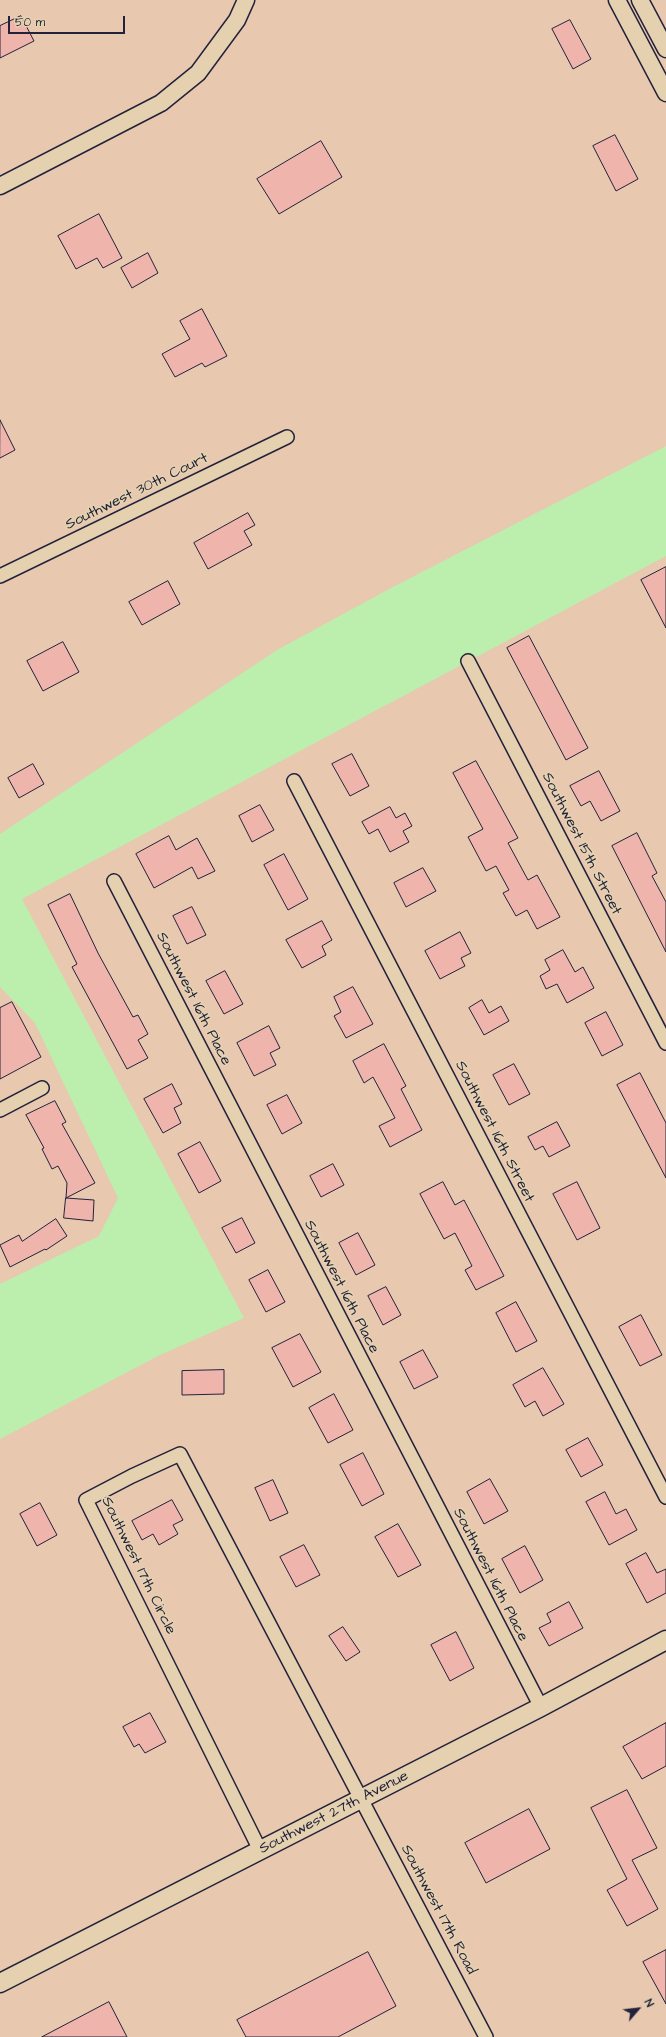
<!DOCTYPE html>
<style>
body{margin:0}
#map{position:relative;width:666px;height:2037px;overflow:hidden;background:#e8c8ae;font-family:"Architects Daughter",sans-serif}
canvas{display:block}
.north{position:absolute;left:618px;top:1989px;width:40px;height:40px;-webkit-text-stroke:3px #e5d1af;paint-order:stroke;rotate:62deg;font-size:11px;font-weight:700;line-height:16px;text-align:center;color:#22223b}
.north::after{content:'';display:block;margin:auto;width:14px;height:18px;background:#22223b;clip-path:polygon(50% 0,100% 100%,50% 72%,0 100%)}
.scale{position:absolute;left:8px;top:16px;width:117px;height:18px;box-sizing:border-box;border:2px solid #22223b;border-top:0;padding-left:5px;font-size:12px;line-height:14px;white-space:nowrap;color:#22223b;-webkit-text-stroke:3px #e5d1af;paint-order:stroke}
</style>
<div id="map">
<canvas width="666" height="2037"></canvas>
<div class="north">N</div>
<div class="scale">50 m</div>
</div>
<script>
const c = document.querySelector('canvas').getContext('2d');
c.lineJoin = 'round';
function fill(path, color) { c.fillStyle = color; c.fill(path, 'evenodd'); }
function strokePath(path, color, width, dash) { c.strokeStyle = color; c.lineWidth = width; c.lineCap = dash ? 'butt' : 'round'; c.setLineDash(dash || []); c.stroke(path); }
function label(font, color, halo, rows, align = 'center') {
  c.font = font + ' "Architects Daughter",sans-serif'; c.lineWidth = 3.5; c.setLineDash([]); c.textBaseline = 'middle'; c.strokeStyle = halo; c.fillStyle = color; for (const [text, x, y, turn = 0] of rows) {
    c.save(); c.translate(x, y); c.rotate((+turn || 0) * Math.PI / 180); c.textAlign = isNaN(turn) ? turn : align; if (halo) c.strokeText(text, 0, 0); c.fillText(text, 0, 0); c.restore();
  }
}
fill(new Path2D(`
 M 666,446 L 666,556 L 22,899 L 244,1318 L 160,1355 L 0,1439 L 0,1284 L 99,1236 L 118,1198 L 35,1023 L 0,987 L 0,834 L 277,650 L 391,588 Z`), '#bceeae');
const building = new Path2D(`
 M 21,16 L 34,41 L 0,58 L 0,26 Z
 M 570,20 L 591,59 L 573,69 L 552,29 Z
 M 615,135 L 638,179 L 616,191 L 593,146 Z
 M 321,141 L 342,177 L 279,214 L 257,179 Z
 M 99,214 L 122,258 L 103,268 L 97,258 L 76,269 L 58,236 Z
 M 148,253 L 158,273 L 132,288 L 121,268 Z
 M 202,309 L 227,356 L 205,367 L 202,363 L 175,377 L 162,354 L 190,339 L 180,321 Z
 M 0,420 L 15,450 L 0,458 Z
 M 248,513 L 255,525 L 244,531 L 252,545 L 208,569 L 194,543 Z
 M 666,567 L 666,628 L 641,580 Z
 M 168,581 L 180,604 L 142,625 L 129,602 Z
 M 529,636 L 588,748 L 566,760 L 507,648 Z
 M 63,642 L 79,672 L 43,691 L 27,661 Z
 M 352,754 L 369,786 L 350,796 L 332,764 Z
 M 476,761 L 518,838 L 508,843 L 528,880 L 537,875 L 560,917 L 537,929 L 527,910 L 516,916 L 503,893 L 509,890 L 496,866 L 486,871 L 468,837 L 483,829 L 453,773 Z
 M 33,764 L 44,784 L 19,798 L 8,778 Z
 M 599,771 L 620,811 L 601,821 L 590,801 L 581,806 L 570,786 Z
 M 260,805 L 274,830 L 252,842 L 239,816 Z
 M 390,807 L 396,818 L 405,813 L 412,826 L 403,831 L 409,842 L 390,852 L 378,829 L 369,834 L 362,822 Z
 M 637,833 L 657,873 L 652,876 L 666,902 L 666,952 L 612,846 Z
 M 169,836 L 176,850 L 197,838 L 215,871 L 198,879 L 192,867 L 154,888 L 136,854 Z
 M 284,854 L 308,899 L 288,910 L 264,865 Z
 M 423,868 L 436,891 L 406,907 L 394,883 Z
 M 70,894 L 98,953 L 133,1017 L 138,1015 L 148,1034 L 138,1040 L 148,1058 L 127,1069 L 72,967 L 77,964 L 48,905 Z
 M 192,907 L 206,935 L 187,944 L 173,916 Z
 M 322,921 L 332,940 L 322,946 L 326,955 L 302,968 L 286,940 Z
 M 460,932 L 471,953 L 461,958 L 465,966 L 440,979 L 425,951 Z
 M 563,950 L 575,972 L 583,967 L 594,988 L 567,1003 L 557,984 L 546,989 L 540,976 L 550,970 L 545,960 Z
 M 225,971 L 243,1004 L 224,1014 L 206,981 Z
 M 353,987 L 373,1024 L 346,1038 L 334,1016 L 341,1012 L 334,997 Z
 M 482,1000 L 489,1013 L 501,1006 L 509,1021 L 484,1035 L 469,1008 Z
 M 12,1002 L 41,1057 L 0,1079 L 0,1008 Z
 M 606,1012 L 623,1045 L 602,1056 L 585,1023 Z
 M 269,1026 L 280,1048 L 270,1053 L 276,1065 L 254,1076 L 237,1043 Z
 M 384,1044 L 406,1086 L 401,1089 L 422,1130 L 390,1147 L 379,1126 L 395,1118 L 373,1077 L 364,1083 L 353,1061 Z
 M 514,1064 L 530,1094 L 509,1105 L 493,1075 Z
 M 640,1073 L 666,1123 L 666,1178 L 617,1085 Z
 M 172,1084 L 182,1104 L 174,1108 L 181,1123 L 163,1133 L 144,1099 Z
 M 287,1095 L 302,1123 L 282,1134 L 267,1105 Z
 M 55,1101 L 66,1122 L 62,1124 L 95,1183 L 66,1198 L 67,1183 L 58,1166 L 52,1169 L 42,1149 L 44,1148 L 26,1115 Z
 M 557,1122 L 570,1146 L 549,1157 L 543,1146 L 535,1150 L 528,1137 Z
 M 200,1142 L 221,1181 L 199,1193 L 178,1154 Z
 M 333,1164 L 344,1185 L 321,1197 L 310,1176 Z
 M 443,1182 L 455,1205 L 464,1200 L 504,1276 L 476,1290 L 465,1270 L 472,1266 L 455,1233 L 444,1239 L 420,1194 Z
 M 577,1182 L 600,1228 L 577,1240 L 553,1194 Z
 M 66,1198 L 94,1200 L 93,1221 L 64,1218 Z
 M 242,1218 L 255,1243 L 236,1253 L 222,1228 Z
 M 56,1219 L 67,1236 L 46,1250 L 45,1249 L 10,1267 L 0,1245 L 19,1235 L 22,1241 Z
 M 358,1233 L 375,1265 L 356,1275 L 339,1243 Z
 M 268,1270 L 285,1302 L 266,1312 L 249,1280 Z
 M 386,1287 L 401,1315 L 383,1325 L 368,1296 Z
 M 516,1302 L 537,1341 L 516,1352 L 496,1313 Z
 M 641,1315 L 662,1355 L 640,1366 L 619,1327 Z
 M 300,1334 L 321,1372 L 293,1387 L 272,1348 Z
 M 423,1350 L 438,1377 L 414,1389 L 400,1362 Z
 M 543,1368 L 564,1404 L 543,1416 L 535,1401 L 525,1407 L 513,1385 Z
 M 224,1370 L 224,1394 L 182,1395 L 182,1371 Z
 M 334,1394 L 353,1430 L 328,1443 L 309,1408 Z
 M 588,1438 L 603,1465 L 581,1477 L 566,1450 Z
 M 363,1453 L 384,1494 L 362,1506 L 340,1465 Z
 M 490,1479 L 508,1511 L 484,1524 L 467,1492 Z
 M 273,1480 L 288,1513 L 270,1521 L 255,1488 Z
 M 605,1492 L 616,1514 L 626,1509 L 637,1530 L 609,1545 L 586,1502 Z
 M 172,1500 L 183,1520 L 173,1525 L 178,1534 L 159,1545 L 153,1534 L 142,1540 L 132,1521 Z
 M 40,1503 L 57,1535 L 37,1546 L 20,1514 Z
 M 398,1524 L 421,1565 L 398,1577 L 375,1537 Z
 M 304,1545 L 320,1575 L 296,1587 L 280,1557 Z
 M 525,1546 L 543,1580 L 520,1593 L 502,1559 Z
 M 646,1553 L 657,1573 L 666,1569 L 666,1593 L 647,1603 L 626,1564 Z
 M 569,1602 L 583,1628 L 549,1646 L 539,1628 L 551,1622 L 547,1614 Z
 M 343,1627 L 360,1652 L 346,1661 L 329,1636 Z
 M 456,1632 L 474,1668 L 450,1681 L 431,1645 Z
 M 150,1713 L 166,1742 L 145,1753 L 139,1744 L 134,1747 L 123,1727 Z
 M 666,1723 L 666,1766 L 642,1779 L 623,1747 Z
 M 627,1790 L 657,1848 L 632,1860 L 658,1909 L 627,1926 L 607,1890 L 627,1879 L 591,1808 Z
 M 529,1809 L 550,1849 L 486,1883 L 465,1843 Z
 M 666,1950 L 666,2004 L 643,1962 Z
 M 368,1952 L 396,2006 L 338,2037 L 246,2037 L 237,2020 Z
 M 109,2002 L 127,2037 L 42,2037 Z`);
fill(building, '#efb4ac');
strokePath(building, '#22223b', 1);
const minor = new Path2D(`
 M 0,576 L 287,437
 M 468,661 L 666,1043
 M 294,781 L 666,1497
 M 114,881 L 541,1707
 M 0,1110 L 42,1088
 M 260,1850 L 86,1500 L 132,1476 L 180,1454 L 486,2037`);
const tertiary = new Path2D(`
 M 617,0 L 666,93
 M 640,0 L 666,49
 M 0,186 L 161,103 L 198,73 L 237,20 L 246,0`);
const secondary = new Path2D(`
 M 0,1983 L 541,1707 L 666,1640`);
strokePath(minor, '#22223b', 16);
strokePath(tertiary, '#22223b', 19);
strokePath(secondary, '#22223b', 21);
strokePath(minor, '#e5d1af', 13);
strokePath(tertiary, '#e5d1af', 16);
strokePath(secondary, '#e5d1af', 18);
label('15px', '#22223b', '#e5d1af', [
 ["Southwest 30th Court",137,492,-26],
 ["Southwest 15th Street",581,844,63],
 ["Southwest 16th Place",193,999,63],
 ["Southwest 16th Street",494,1132,63],
 ["Southwest 16th Place",341,1287,63],
 ["Southwest 17th Circle",138,1566,64],
 ["Southwest 16th Place",490,1575,63],
 ["Southwest 27th Avenue",334,1813,-27],
 ["Southwest 17th Road",438,1910,62]
]);
</script>
